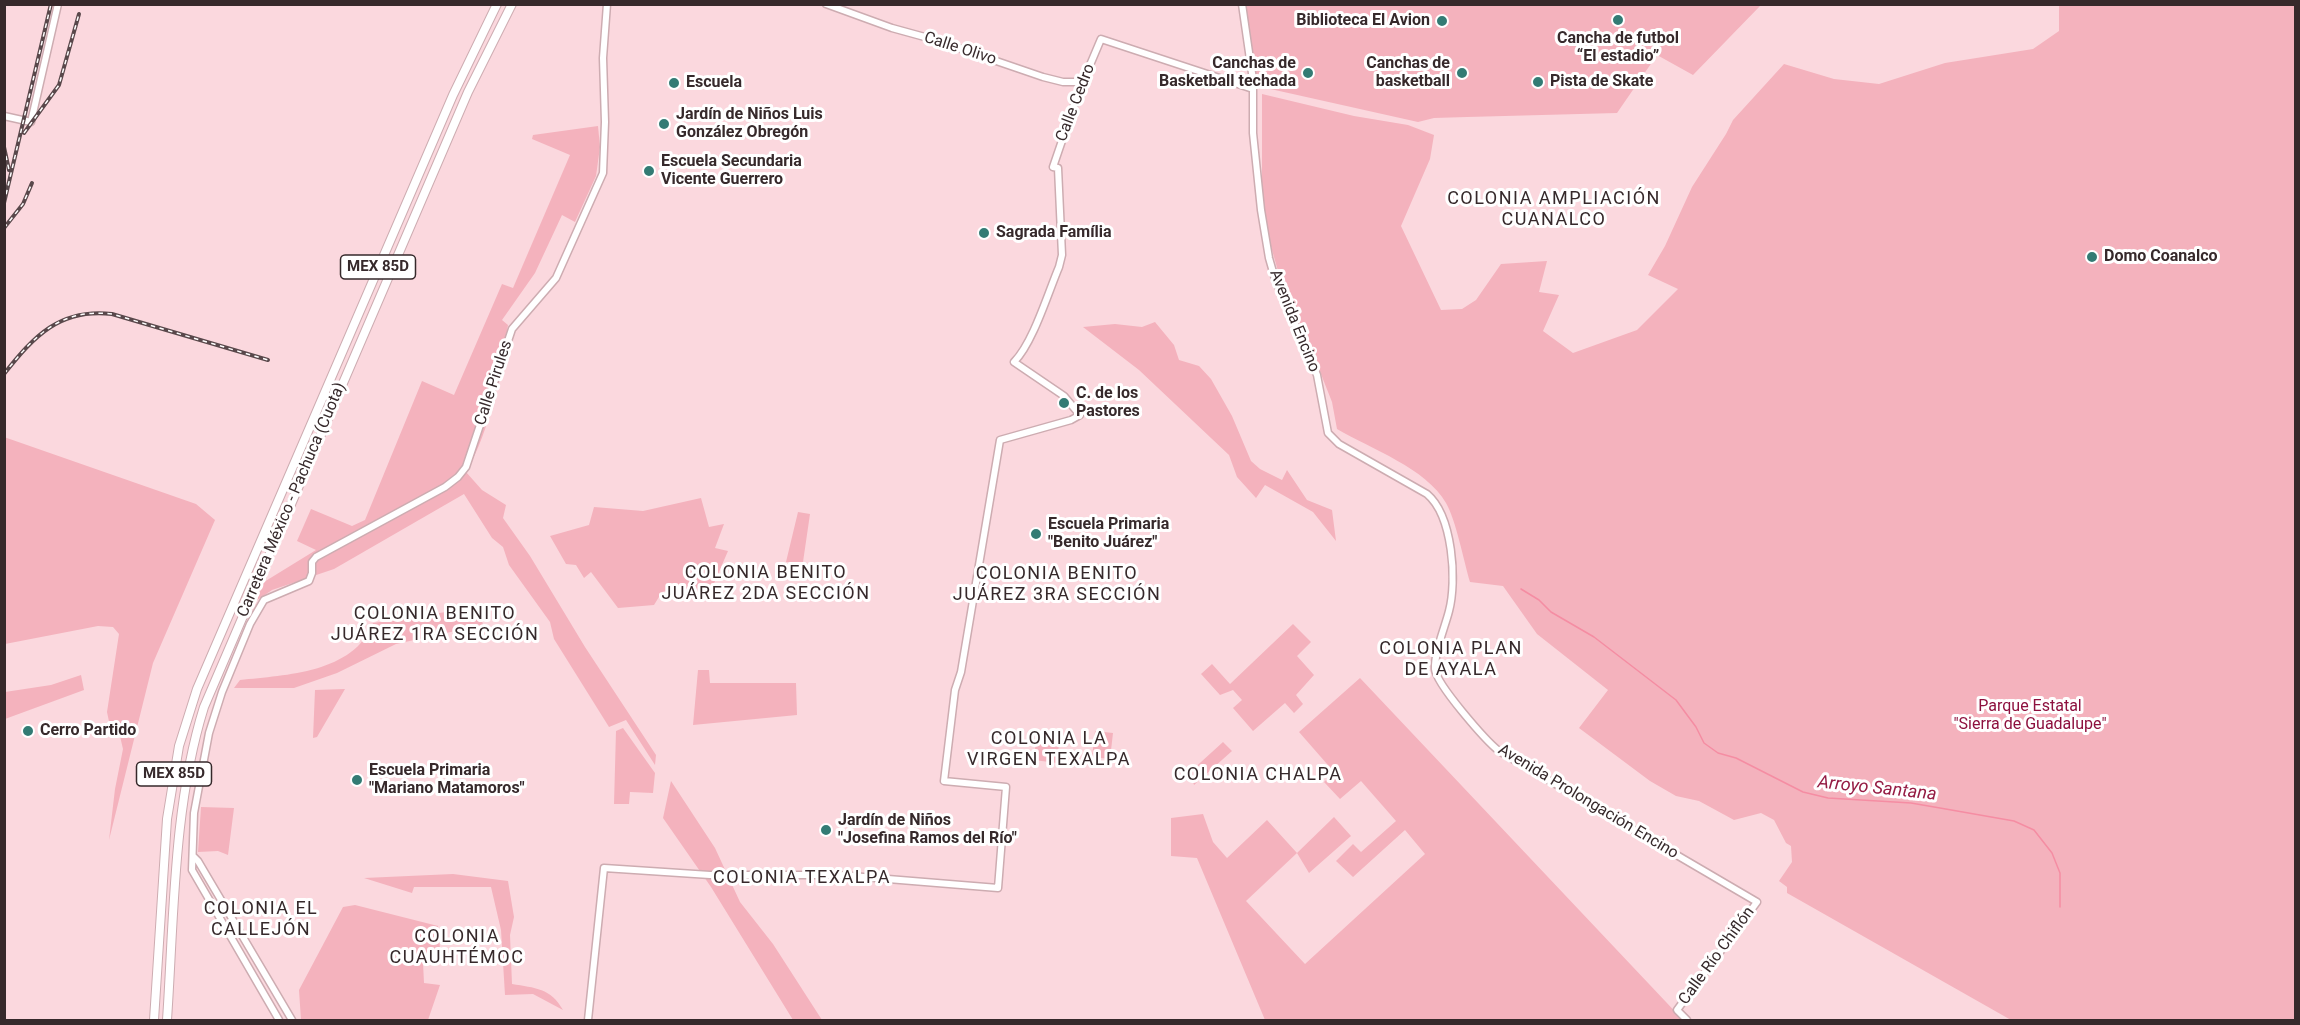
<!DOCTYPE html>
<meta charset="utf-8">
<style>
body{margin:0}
#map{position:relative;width:2300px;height:1025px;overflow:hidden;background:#fbd8de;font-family:Roboto,sans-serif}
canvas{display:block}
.frame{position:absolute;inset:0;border:6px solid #36292b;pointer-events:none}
</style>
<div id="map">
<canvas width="2300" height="1025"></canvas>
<div class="frame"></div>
</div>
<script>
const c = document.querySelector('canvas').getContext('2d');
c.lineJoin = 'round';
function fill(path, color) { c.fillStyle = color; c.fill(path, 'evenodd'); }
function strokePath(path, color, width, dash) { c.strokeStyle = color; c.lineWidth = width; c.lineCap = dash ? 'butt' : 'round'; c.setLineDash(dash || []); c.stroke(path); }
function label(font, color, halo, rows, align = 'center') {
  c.font = font + ' Roboto,sans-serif'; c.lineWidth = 6; c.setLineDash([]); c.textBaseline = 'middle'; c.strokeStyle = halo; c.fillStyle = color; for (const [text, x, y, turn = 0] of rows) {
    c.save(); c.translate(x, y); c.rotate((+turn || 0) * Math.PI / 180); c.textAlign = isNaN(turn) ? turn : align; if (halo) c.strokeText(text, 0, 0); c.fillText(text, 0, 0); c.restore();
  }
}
fill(new Path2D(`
 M 1246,5 L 1761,5 L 1693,75 L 1657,55 L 1617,113 L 1467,117 L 1434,118 L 1418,122 L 1257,86 Z
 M 2059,5 L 2295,5 L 2295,1020 L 2011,1020 L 1787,893 L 1787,887 L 1779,881 L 1792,862 L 1791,846 L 1786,843 L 1774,820 L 1761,813 L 1734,820 L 1699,801 L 1676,796 L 1650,781 L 1579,728 L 1608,690 L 1537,634 L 1503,586 L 1470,582 C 1464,562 1456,520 1446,503 C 1426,468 1371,449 1337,429 L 1332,402 L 1304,331 L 1282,285 L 1262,215 L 1262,94 L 1354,116 L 1408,125 L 1434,135 L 1430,159 L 1401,226 L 1441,310 L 1462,309 L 1476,300 L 1501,264 L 1547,261 L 1539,292 L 1559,295 L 1543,331 L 1573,353 L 1637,330 L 1678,289 L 1648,275 L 1665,246 L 1692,187 L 1726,134 L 1733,120 L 1784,64 L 1834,79 L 1879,84 L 1945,63 L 2033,49 L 2059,31 Z
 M 598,126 L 600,147 L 596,176 L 575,222 L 562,215 L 535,273 L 502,320 L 508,325 C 499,375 492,427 466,472 L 482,490 L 506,505 L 503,518 L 530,556 L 585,647 L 656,755 L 655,765 L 626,720 L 609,727 L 554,639 L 550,622 L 509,565 L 503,547 L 492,538 L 464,494 L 334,569 L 272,590 L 256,601 L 264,582 L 316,550 L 297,541 L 311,509 L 352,526 L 365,520 L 422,381 L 454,395 L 502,284 L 513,288 L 570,155 L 532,139 L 533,135 Z
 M 1155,322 L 1174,345 L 1179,360 L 1199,366 L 1211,379 L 1232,416 L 1251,461 L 1260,469 L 1282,480 L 1287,470 L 1307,500 L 1332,510 L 1336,541 L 1313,512 L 1265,485 L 1256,498 L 1237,477 L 1229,455 L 1139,370 L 1083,327 L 1115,324 L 1142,327 Z
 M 4,437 L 196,504 L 215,520 L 153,663 L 109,840 L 115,789 L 123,749 L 119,732 L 111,731 L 107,712 L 119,634 L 113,627 L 98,626 L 5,644 Z
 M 701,498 L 709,527 L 724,524 L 715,548 L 728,551 L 709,595 L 680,587 L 662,592 L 654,605 L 618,608 L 591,572 L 584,578 L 576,565 L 566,564 L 550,536 L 589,525 L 594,507 L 643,511 Z
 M 798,512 L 810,514 L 803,562 L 786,562 Z
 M 479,607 L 483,625 L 396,644 L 337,673 L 294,688 L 234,688 L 240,680 C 286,675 354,673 373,623 Z
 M 1293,624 L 1311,642 L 1297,656 L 1314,675 L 1296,695 L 1303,704 L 1294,713 L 1285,703 L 1253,731 L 1233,708 L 1242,700 L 1233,690 L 1220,695 L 1201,674 L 1212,664 L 1230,684 Z
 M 698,670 L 709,670 L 710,683 L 796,683 L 797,715 L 693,725 Z
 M 81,675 L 84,690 L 5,719 L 5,692 L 51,685 Z
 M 1360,678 L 1683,1020 L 1265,1020 L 1197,858 L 1171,856 L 1171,818 L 1203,814 L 1213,842 L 1227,858 L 1267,820 L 1297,853 L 1334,817 L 1351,836 L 1309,873 L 1297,853 L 1246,901 L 1305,964 L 1425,854 L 1405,830 L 1353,877 L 1336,861 L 1353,844 L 1361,852 L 1396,821 L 1361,781 L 1340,799 L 1324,782 L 1334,772 L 1299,732 Z
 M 345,689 L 317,737 L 313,738 L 315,690 Z
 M 623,728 L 655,773 L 653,793 L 630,792 L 629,804 L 614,804 L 616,731 Z
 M 1095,731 L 1113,733 L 1110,759 L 1092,757 Z
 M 1036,740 L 1059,743 L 1057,763 L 1034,760 Z
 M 1223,742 L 1232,751 L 1194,785 L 1190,772 Z
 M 671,781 L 715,848 L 740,902 L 773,944 L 822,1020 L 793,1020 L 711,887 L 663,818 Z
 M 201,807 L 234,808 L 228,855 L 218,851 L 198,852 Z
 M 453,874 L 508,881 L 514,917 L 510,935 L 512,984 C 535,988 551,988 563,1010 L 533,994 L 505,995 L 501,930 L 491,887 L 414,887 L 412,893 L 364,878 Z
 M 355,905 L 438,926 L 441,961 L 423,963 L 424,983 L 440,985 L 428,1020 L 301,1020 L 299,990 L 343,907 Z`), '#f4b2bd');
strokePath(new Path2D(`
 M 1521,589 L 1539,600 L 1551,612 L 1594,637 L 1676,700 L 1696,727 L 1704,743 L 1718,753 L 1736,758 L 1803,792 L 1828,798 L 1911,803 L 1940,808 L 2014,821 L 2034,830 L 2052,853 L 2060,873 L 2060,907`), '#f58da3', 1.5);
const secondary = new Path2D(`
 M 826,4 L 892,28 L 932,39 L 1043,77 L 1063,82 L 1083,82
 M 1242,4 L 1253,80 L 1253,133 L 1261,210 L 1269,258 L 1275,279 L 1317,375 L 1328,433 L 1339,444 L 1427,494 C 1453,516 1457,581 1449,611 C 1445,627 1434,653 1435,669 C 1436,684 1486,741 1499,751 L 1757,902 L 1677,1010 L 1687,1020
 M 4,116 L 31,122 L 58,4
 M 193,856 L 198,861 L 292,1020
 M 279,1020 L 192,870 L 194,813 L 209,733 L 222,692 L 250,624 L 264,600 L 309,581 L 312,573 L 312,562 L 316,557 L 445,487 L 458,477 L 466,467 L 512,329 L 556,278 L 603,173 L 605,122 L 603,58 L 607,4
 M 588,1020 L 604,868 L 710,875 L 839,875 L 998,888 L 1006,787 L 944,781 L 955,690 L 961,672 L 1000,440 L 1071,420 L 1080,415 L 1064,396 L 1014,362 C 1033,343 1048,293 1059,267 L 1062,255 L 1058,168 L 1053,167 L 1079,91 L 1101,39 L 1253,89`);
const highway = new Path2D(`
 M 154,1020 L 167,819 L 179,746 L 197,689 L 453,95 L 497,4
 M 167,1020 C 174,918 173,806 204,707 L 468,92 L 512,4`);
strokePath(secondary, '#cdacb1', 9);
strokePath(highway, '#cdacb1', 10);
strokePath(secondary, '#fff', 6);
strokePath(highway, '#fff', 8);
const rail = new Path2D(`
 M 24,133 L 59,85 L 79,14
 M 4,147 L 9,170
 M 4,203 L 51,4
 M 4,228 L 23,204 L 32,183
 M 4,374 C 34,336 60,308 112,314 L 268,360`);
strokePath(rail, '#59484b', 4);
strokePath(rail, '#fff', 1.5, [4.5]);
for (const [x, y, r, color] of [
 [1618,20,6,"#337b74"],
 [1442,21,6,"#337b74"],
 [1308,73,6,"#337b74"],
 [1462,73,6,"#337b74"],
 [1538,82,6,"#337b74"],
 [674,83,6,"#337b74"],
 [664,124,6,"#337b74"],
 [649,171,6,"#337b74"],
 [984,233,6,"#337b74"],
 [2092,257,6,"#337b74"],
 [1064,403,6,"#337b74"],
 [1036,534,6,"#337b74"],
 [28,731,6,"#337b74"],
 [357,780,6,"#337b74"],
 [826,830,6,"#337b74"]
]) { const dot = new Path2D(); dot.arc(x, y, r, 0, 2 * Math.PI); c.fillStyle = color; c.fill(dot); strokePath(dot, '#fff', 2); }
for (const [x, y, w] of [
 [378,267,75],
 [174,774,75]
]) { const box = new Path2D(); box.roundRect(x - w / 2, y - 12, w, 24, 4.5); c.fillStyle = '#fff'; c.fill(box); strokePath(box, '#36292b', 1.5); }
label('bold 15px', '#36292b', null, [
 ["MEX 85D",378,267],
 ["MEX 85D",174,774]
]);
label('bold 16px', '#36292b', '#fff', [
 ["Biblioteca El Avion",1430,21,"right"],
 ["Cancha de futbol",1618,39,"center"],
 ["“El estadio”",1618,57,"center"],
 ["Canchas de",1296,64,"right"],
 ["Basketball techada",1296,82,"right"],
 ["Canchas de",1450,64,"right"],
 ["basketball",1450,82,"right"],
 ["Pista de Skate",1550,82],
 ["Escuela",686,83],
 ["Jardín de Niños Luis",676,115],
 ["González Obregón",676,133],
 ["Escuela Secundaria",661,162],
 ["Vicente Guerrero",661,180],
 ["Sagrada Família",996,233],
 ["Domo Coanalco",2104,257],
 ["C. de los",1076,394],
 ["Pastores",1076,412],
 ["Escuela Primaria",1048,525],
 ["\"Benito Juárez\"",1048,543],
 ["Cerro Partido",40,731],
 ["Escuela Primaria",369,771],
 ["\"Mariano Matamoros\"",369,789],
 ["Jardín de Niños",838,821],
 ["\"Josefina Ramos del Río\"",838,839]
], 'left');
label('16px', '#36292b', '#fff', [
 ["Calle Olivo",960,49,18],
 ["Calle Cedro",1076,103,-69],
 ["Avenida Encino",1294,321,68],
 ["Calle Pirules",494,383,-72],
 ["Carretera México - Pachuca (Cuota)",292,500,-67],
 ["Avenida Prolongación Encino",1588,802,31],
 ["Calle Río Chiflón",1717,956,-54]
]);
label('16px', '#8d103e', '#fff', [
 ["Parque Estatal",2030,707],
 ["\"Sierra de Guadalupe\"",2030,725]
]);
c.letterSpacing = '1.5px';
label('18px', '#36292b', '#fff', [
 ["COLONIA AMPLIACIÓN",1554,199],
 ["CUANALCO",1554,220],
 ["COLONIA BENITO",766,573],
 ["JUÁREZ 2DA SECCIÓN",766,594],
 ["COLONIA BENITO",1057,574],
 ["JUÁREZ 3RA SECCIÓN",1057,595],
 ["COLONIA BENITO",435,614],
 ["JUÁREZ 1RA SECCIÓN",435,635],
 ["COLONIA PLAN",1451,649],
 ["DE AYALA",1451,670],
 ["COLONIA LA",1049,739],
 ["VIRGEN TEXALPA",1049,760],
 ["COLONIA CHALPA",1258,775],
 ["COLONIA TEXALPA",802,878],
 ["COLONIA EL",261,909],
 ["CALLEJÓN",261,930],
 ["COLONIA",457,937],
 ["CUAUHTÉMOC",457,958]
]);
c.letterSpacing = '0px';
label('italic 18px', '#951c44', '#fff', [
 ["Arroyo Santana",1877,789,6]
]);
</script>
